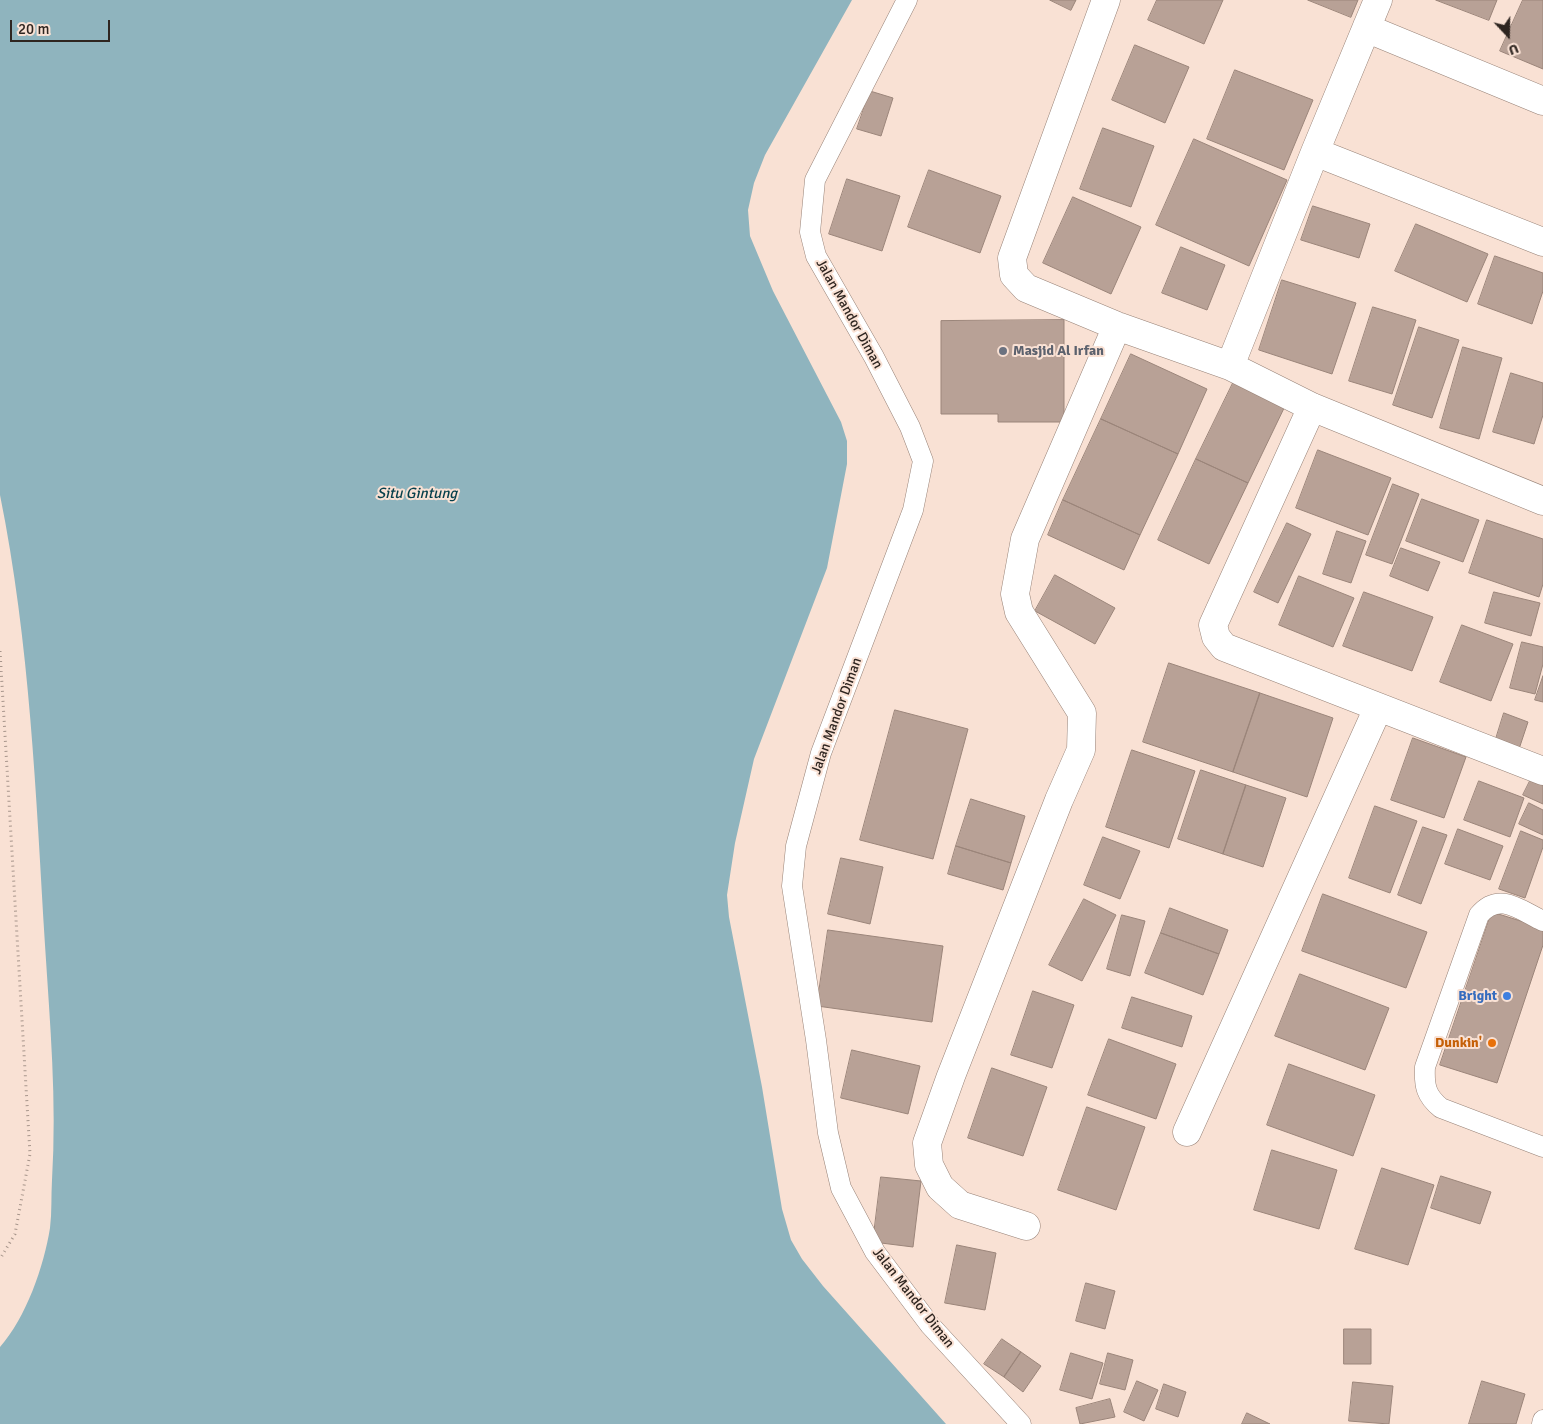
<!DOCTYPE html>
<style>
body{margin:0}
#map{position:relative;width:1543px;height:1424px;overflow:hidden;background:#f9e1d4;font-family:Signika,sans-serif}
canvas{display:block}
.north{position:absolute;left:1483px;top:10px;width:50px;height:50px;-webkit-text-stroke:4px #f9e1d4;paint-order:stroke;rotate:159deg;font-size:14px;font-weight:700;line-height:20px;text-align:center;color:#2e2520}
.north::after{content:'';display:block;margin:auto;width:18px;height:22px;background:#2e2520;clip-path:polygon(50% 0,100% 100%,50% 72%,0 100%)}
.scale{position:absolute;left:10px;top:20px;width:100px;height:22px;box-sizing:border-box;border:2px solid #2e2520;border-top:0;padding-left:6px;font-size:15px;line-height:18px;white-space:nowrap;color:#2e2520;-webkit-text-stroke:4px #f9e1d4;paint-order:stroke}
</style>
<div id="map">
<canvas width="1543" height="1424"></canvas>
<div class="north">U</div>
<div class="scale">20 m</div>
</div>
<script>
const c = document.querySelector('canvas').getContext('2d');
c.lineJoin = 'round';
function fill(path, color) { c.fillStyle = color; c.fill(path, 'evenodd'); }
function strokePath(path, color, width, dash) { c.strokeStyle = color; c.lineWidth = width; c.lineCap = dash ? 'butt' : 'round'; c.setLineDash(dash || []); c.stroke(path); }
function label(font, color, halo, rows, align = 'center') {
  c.font = font + ' Signika,sans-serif'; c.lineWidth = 4; c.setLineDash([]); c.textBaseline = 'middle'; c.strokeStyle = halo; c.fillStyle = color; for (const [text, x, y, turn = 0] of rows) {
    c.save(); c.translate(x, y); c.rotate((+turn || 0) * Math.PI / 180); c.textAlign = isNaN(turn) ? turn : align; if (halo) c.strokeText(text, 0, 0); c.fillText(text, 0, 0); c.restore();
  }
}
fill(new Path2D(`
 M 0,0 L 852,0 L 765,155 L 754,183 L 748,210 L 750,236 L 773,291 L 841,422 L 847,441 L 847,464 L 827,568 L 754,759 L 735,843 L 727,895 L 729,917 L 762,1087 L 782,1209 L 791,1240 L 802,1259 L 823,1286 L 946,1424 L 0,1424 L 0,1347 C 26,1318 44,1266 50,1228 C 52,1212 51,1196 52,1180 C 57,1101 50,1024 45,945 C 36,795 30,643 0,495 Z`), '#8fb4be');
const building = new Path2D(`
 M 1050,0 L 1076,0 L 1071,10 Z
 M 1157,0 L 1223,0 L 1204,44 L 1148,20 Z
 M 1308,0 L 1358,0 L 1351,17 Z
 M 1436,0 L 1497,0 L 1489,20 Z
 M 1523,0 L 1543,0 L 1543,69 L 1500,51 Z
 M 1135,45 L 1189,67 L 1165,123 L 1112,100 Z
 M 1235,70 L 1313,100 L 1284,170 L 1207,139 Z
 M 870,91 L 893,98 L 881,136 L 857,129 Z
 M 1103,128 L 1154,146 L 1131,207 L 1080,189 Z
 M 1194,139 L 1287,180 L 1249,266 L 1156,225 Z
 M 929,170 L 1001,196 L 980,253 L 908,227 Z
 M 847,179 L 900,196 L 882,251 L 829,234 Z
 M 1073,197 L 1141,227 L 1111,294 L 1043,263 Z
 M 1313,206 L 1370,224 L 1359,258 L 1301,240 Z
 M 1416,224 L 1488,254 L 1467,302 L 1395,271 Z
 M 1181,247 L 1225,265 L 1207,310 L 1162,293 Z
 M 1495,256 L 1543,273 L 1543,291 L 1532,324 L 1478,304 Z
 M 1282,280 L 1356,303 L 1332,374 L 1259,350 Z
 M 1373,307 L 1416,320 L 1392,394 L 1349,381 Z
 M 1064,320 L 1064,422 L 998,422 L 998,414 L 941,414 L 941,321 Z
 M 1419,327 L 1459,340 L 1432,418 L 1393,405 Z
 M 1463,347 L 1502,358 L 1479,439 L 1440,428 Z
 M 1131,354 L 1207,389 L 1178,454 L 1101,419 Z
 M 1511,373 L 1543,383 L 1543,415 L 1534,444 L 1493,432 Z
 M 1234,381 L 1286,404 L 1248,483 L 1196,459 Z
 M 1101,419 L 1178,454 L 1140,535 L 1063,500 Z
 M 1318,450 L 1391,478 L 1368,535 L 1296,508 Z
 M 1196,459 L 1248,483 L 1209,564 L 1158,540 Z
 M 1393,484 L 1419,494 L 1392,564 L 1366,555 Z
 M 1422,499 L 1479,520 L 1463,562 L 1406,541 Z
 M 1063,500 L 1140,535 L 1124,570 L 1048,535 Z
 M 1487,520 L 1543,539 L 1543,584 L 1539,597 L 1469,573 Z
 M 1287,523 L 1311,534 L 1278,603 L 1254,592 Z
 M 1337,531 L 1366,541 L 1351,583 L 1323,574 Z
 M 1401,548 L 1440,562 L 1428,591 L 1390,576 Z
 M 1055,575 L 1115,608 L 1095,644 L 1035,611 Z
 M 1299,576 L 1354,598 L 1333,647 L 1279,625 Z
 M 1364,592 L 1433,617 L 1412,671 L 1343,646 Z
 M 1494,592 L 1540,603 L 1531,636 L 1485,623 Z
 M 1462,625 L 1513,644 L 1491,701 L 1440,682 Z
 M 1522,642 L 1543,647 L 1543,664 L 1535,694 L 1510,688 Z
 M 1169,663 L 1260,693 L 1233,772 L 1143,742 Z
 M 1543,676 L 1543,702 L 1535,700 Z
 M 1260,693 L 1333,718 L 1307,797 L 1233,772 Z
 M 895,710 L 968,729 L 933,859 L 860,840 Z
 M 1504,713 L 1528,722 L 1519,749 L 1495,742 Z
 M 1413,738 L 1466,757 L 1444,818 L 1391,800 Z
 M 1132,750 L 1195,771 L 1169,848 L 1106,827 Z
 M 1201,770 L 1246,785 L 1223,854 L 1178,839 Z
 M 1531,779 L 1543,784 L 1543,804 L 1523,795 Z
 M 1479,781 L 1524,798 L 1510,837 L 1464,820 Z
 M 1246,785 L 1286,798 L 1263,867 L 1223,854 Z
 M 971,799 L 1025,816 L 1011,863 L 956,846 Z
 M 1529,803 L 1543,810 L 1543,835 L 1519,824 Z
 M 1375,806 L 1417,821 L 1390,893 L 1349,878 Z
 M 1423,827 L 1447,835 L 1421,904 L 1398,895 Z
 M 1458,829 L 1503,846 L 1490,880 L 1445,864 Z
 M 1521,831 L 1543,840 L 1543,847 L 1525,898 L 1499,889 Z
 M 1103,837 L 1140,851 L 1120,899 L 1084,885 Z
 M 956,846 L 1011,863 L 1003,890 L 948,874 Z
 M 841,858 L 883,867 L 870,924 L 828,914 Z
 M 1323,894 L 1427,932 L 1406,988 L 1302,951 Z
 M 1084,899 L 1116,915 L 1082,981 L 1049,965 Z
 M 1170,908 L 1228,930 L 1219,954 L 1161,933 Z
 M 1492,912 L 1543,928 L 1543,945 L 1497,1083 L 1440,1065 Z
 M 1122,915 L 1145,921 L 1130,976 L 1107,969 Z
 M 828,930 L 943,946 L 932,1022 L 817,1006 Z
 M 1161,933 L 1219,954 L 1203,995 L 1145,973 Z
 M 1300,974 L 1389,1008 L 1365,1070 L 1275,1036 Z
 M 1033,991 L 1074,1005 L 1052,1068 L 1011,1055 Z
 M 1132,997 L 1192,1016 L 1182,1047 L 1122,1028 Z
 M 1109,1039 L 1176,1064 L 1156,1119 L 1088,1095 Z
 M 852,1050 L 920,1066 L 908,1114 L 841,1098 Z
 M 1289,1064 L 1375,1095 L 1353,1156 L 1267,1125 Z
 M 992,1068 L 1047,1087 L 1023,1156 L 968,1138 Z
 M 1087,1107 L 1145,1127 L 1116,1210 L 1058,1190 Z
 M 1272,1150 L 1337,1170 L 1319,1229 L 1254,1210 Z
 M 1382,1168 L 1434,1185 L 1408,1265 L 1355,1249 Z
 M 1441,1176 L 1491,1192 L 1480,1224 L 1431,1208 Z
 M 881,1177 L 921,1181 L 913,1247 L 873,1242 Z
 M 957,1245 L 996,1253 L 985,1310 L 945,1303 Z
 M 1086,1283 L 1115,1291 L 1105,1329 L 1076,1321 Z
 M 1344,1329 L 1371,1329 L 1371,1364 L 1344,1364 Z
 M 1002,1339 L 1021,1352 L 1004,1377 L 984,1364 Z
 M 1021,1352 L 1041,1366 L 1023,1392 L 1004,1377 Z
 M 1071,1353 L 1103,1363 L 1092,1399 L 1060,1390 Z
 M 1108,1353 L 1133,1360 L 1125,1390 L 1100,1384 Z
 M 1137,1381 L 1158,1390 L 1144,1421 L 1124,1412 Z
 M 1482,1381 L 1525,1394 L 1516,1424 L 1469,1424 Z
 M 1353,1382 L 1393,1386 L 1389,1424 L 1349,1421 Z
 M 1164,1384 L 1186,1392 L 1178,1417 L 1156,1409 Z
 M 1110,1399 L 1115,1417 L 1080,1424 L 1076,1408 Z
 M 1247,1413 L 1270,1424 L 1242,1424 Z`);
fill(building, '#b8a196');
strokePath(building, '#9b857a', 1);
const lane = new Path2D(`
 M 907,0 L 815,180 L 810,232 L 816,256 L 874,357 L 910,427 L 923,461 L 913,510 L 821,753 L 796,846 L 792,886 L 816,1040 L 828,1133 L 841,1188 L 875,1252 L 930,1325 L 1021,1424
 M 1543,921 C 1520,910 1499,891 1479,915 L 1425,1067 C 1424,1086 1426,1096 1441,1108 L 1543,1147
 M 1542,1424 L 1543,1420`);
const street = new Path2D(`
 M 1106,0 L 1012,258 L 1014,275 L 1026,288 L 1117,326 L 1230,366 L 1312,407 L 1543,501
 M 1367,26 L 1378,33 L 1543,101
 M 1315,152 L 1543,242
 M 1230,366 L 1315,152 L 1378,0
 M 1312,407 L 1213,625 L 1216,637 L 1224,647 L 1543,771
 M 1187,1132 L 1378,708
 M 1026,1226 L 960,1205 L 940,1187 L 929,1165 L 927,1143 L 951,1076 L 1059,800 L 1081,750 L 1082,713 L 1019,612 L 1015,594 L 1025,539 L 1117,326`);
strokePath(lane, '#978277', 21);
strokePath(street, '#978277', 29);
strokePath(new Path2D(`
 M 0,651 L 30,1154 L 15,1234 L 0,1259`), '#a7958b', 3, [1, 4]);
strokePath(lane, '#fff', 20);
strokePath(street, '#fff', 28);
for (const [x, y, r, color] of [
 [1003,351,5,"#6b7280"],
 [1507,996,5,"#3f7fe0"],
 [1492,1043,5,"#e8710a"]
]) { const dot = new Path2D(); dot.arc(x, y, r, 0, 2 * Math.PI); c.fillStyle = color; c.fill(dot); strokePath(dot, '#f9e1d4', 2); }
label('14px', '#2e2520', '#f9e1d4', [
 ["Jalan Mandor Diman",849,314,61],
 ["Jalan Mandor Diman",837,716,-70],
 ["Jalan Mandor Diman",913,1298,52]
]);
label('bold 14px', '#5b616d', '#f9e1d4', [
 ["Masjid Al Irfan",1013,351]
], 'left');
label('bold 14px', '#366cbe', '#f9e1d4', [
 ["Bright",1497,996]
], 'right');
label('bold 14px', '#c56008', '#f9e1d4', [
 ["Dunkin'",1482,1043]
], 'right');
label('italic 15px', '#053f4b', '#f9e1d4', [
 ["Situ Gintung",417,494]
]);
</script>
